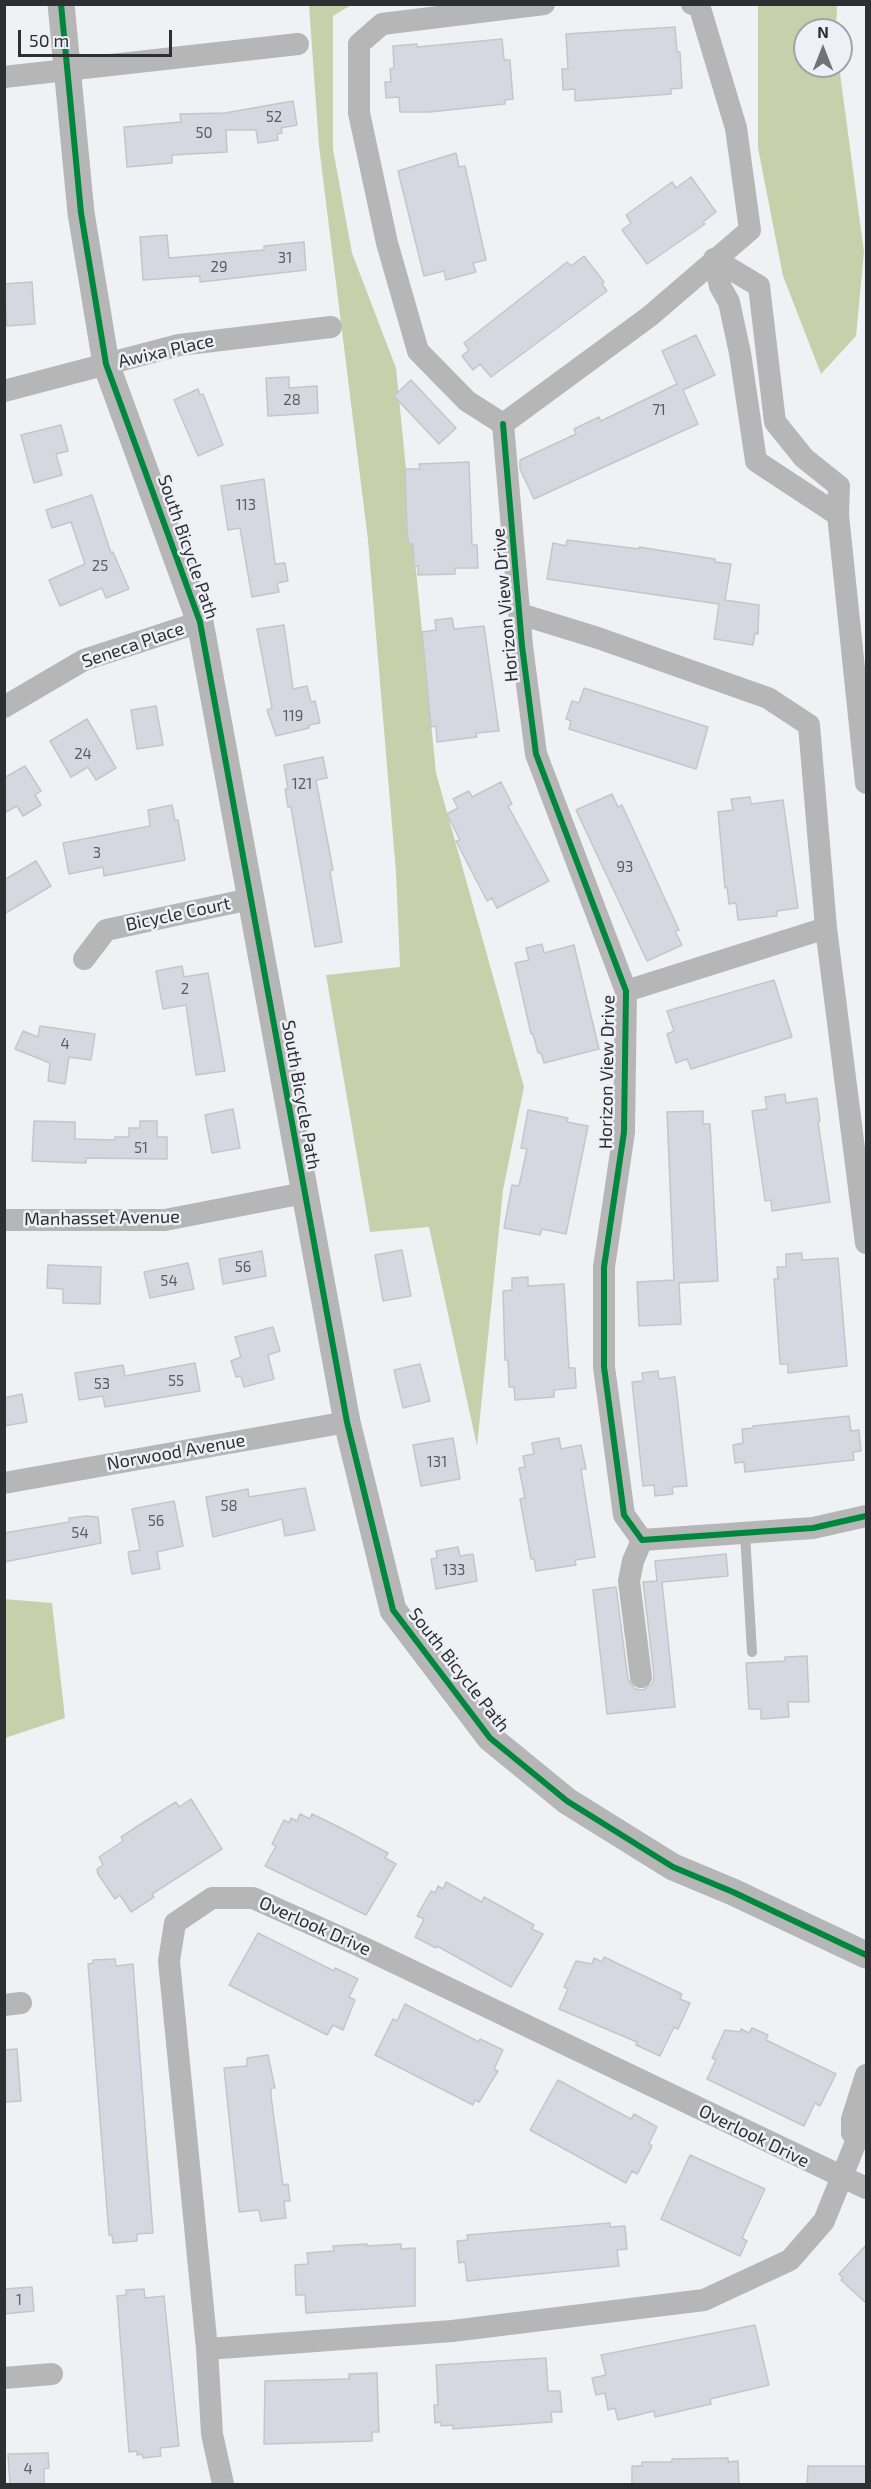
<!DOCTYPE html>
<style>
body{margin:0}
#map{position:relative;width:871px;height:2489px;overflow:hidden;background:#f0f1f5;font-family:"Exo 2",sans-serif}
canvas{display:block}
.frame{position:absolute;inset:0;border:6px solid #2e2f32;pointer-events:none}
.north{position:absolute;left:793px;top:18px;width:60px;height:60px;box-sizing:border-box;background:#eef0f7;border:2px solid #a1a3a8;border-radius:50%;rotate:0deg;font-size:16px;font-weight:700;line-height:24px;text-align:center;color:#2e2f32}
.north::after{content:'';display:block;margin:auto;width:21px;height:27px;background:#727376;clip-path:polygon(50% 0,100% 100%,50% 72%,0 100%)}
.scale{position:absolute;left:18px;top:30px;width:154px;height:27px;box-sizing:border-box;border:3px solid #2e2f32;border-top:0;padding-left:8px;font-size:18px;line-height:21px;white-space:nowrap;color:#2e2f32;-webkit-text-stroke:4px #eef0f7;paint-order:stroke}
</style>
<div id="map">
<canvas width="871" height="2489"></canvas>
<div class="frame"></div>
<div class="north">N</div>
<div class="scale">50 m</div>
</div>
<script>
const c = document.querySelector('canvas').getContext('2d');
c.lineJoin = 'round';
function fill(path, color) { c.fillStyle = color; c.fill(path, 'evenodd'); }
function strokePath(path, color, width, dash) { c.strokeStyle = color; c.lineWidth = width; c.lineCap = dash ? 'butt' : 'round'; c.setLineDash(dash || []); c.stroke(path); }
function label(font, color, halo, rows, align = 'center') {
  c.font = font + ' "Exo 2",sans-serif'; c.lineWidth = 5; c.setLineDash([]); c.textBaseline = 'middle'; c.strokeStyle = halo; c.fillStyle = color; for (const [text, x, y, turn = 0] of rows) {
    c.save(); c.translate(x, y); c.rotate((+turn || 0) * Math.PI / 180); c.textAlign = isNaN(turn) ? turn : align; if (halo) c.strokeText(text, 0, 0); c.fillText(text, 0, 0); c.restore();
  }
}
fill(new Path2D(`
 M 309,5 L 351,5 L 333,16 L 333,149 L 352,253 L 396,368 L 436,773 L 524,1087 L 503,1190 L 477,1446 L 429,1227 L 370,1232 L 326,975 L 400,967 L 396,872 L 368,540 L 319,146 Z
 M 758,5 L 837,5 L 836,30 L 805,30 L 805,66 L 839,66 L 864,252 L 856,336 L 821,374 L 783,276 L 758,148 Z
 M 4,1599 L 52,1603 L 65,1718 L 5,1738 Z`), '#c6d1ab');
const building = new Path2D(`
 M 675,27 L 677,52 L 680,52 L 682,88 L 671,89 L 671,94 L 575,101 L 575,89 L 563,90 L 562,69 L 568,69 L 566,34 Z
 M 502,39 L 504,60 L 510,60 L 513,99 L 505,100 L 505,104 L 430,112 L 400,112 L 399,97 L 386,98 L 385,82 L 391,82 L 390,69 L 394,68 L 393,46 L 417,44 L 417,47 Z
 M 293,101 L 297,125 L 281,128 L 282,133 L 277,134 L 278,140 L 258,143 L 256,130 L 226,130 L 227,152 L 172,155 L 172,163 L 127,167 L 124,127 L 181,122 L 180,114 L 225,113 Z
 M 456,153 L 459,167 L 465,166 L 486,260 L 473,263 L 476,272 L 446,280 L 444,271 L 424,276 L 398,171 Z
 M 691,177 L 716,212 L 703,222 L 705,224 L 647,264 L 622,230 L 631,223 L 626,215 L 672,182 L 676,188 Z
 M 167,235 L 169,258 L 264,250 L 264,246 L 304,242 L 306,270 L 200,282 L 200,276 L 143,280 L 140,237 Z
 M 584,256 L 604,282 L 602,284 L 607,291 L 491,377 L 480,364 L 473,370 L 462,356 L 469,350 L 464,343 L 567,262 L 571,266 Z
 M 32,282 L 35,324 L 7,326 L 4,284 Z
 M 696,335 L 715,375 L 683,390 L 698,424 L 534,499 L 520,469 L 520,460 L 576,434 L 574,429 L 599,417 L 601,421 L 677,384 L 662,351 Z
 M 289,377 L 289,388 L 317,386 L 318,413 L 268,416 L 266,378 Z
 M 411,380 L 456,428 L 439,444 L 394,396 Z
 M 198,389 L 200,395 L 203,394 L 223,445 L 198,456 L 174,400 Z
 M 61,425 L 68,451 L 56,454 L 62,475 L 34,483 L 21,435 Z
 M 469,462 L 472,545 L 477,545 L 478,568 L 455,568 L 455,574 L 418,575 L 418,566 L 414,566 L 413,544 L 409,544 L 407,531 L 405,469 L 420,469 L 419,464 Z
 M 264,479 L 275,564 L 285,563 L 288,581 L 277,583 L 279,592 L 252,597 L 240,528 L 228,530 L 221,486 Z
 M 92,495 L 111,553 L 113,552 L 129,589 L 106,598 L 102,588 L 60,606 L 49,580 L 85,564 L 71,522 L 52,528 L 46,510 Z
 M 567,540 L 639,549 L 639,547 L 715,559 L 715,562 L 731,564 L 725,600 L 759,605 L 758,634 L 755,633 L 753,645 L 714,639 L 719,604 L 547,579 L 553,543 L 566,546 Z
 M 452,618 L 454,629 L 484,626 L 499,731 L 476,733 L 477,737 L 437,742 L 436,726 L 431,727 L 422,632 L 436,630 L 435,620 Z
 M 284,625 L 293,689 L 307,686 L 311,702 L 315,701 L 320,723 L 309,725 L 309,728 L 276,736 L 267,710 L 272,708 L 257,629 Z
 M 584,688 L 708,727 L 696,769 L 569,729 L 571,721 L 566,719 L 572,701 L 579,703 Z
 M 156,706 L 163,745 L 137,749 L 131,710 Z
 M 87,719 L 116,768 L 96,780 L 88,767 L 71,777 L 50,741 Z
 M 323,757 L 327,778 L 316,780 L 333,870 L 330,871 L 342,942 L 315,947 L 291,807 L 288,807 L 285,789 L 288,789 L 284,765 Z
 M 25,766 L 41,791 L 35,795 L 41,805 L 23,816 L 17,806 L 4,813 L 4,778 Z
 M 501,782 L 512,804 L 508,806 L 549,881 L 497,908 L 492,898 L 487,901 L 456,841 L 460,840 L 447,814 L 458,808 L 453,799 L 469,791 L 472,797 Z
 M 612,794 L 618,807 L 622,805 L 679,930 L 675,931 L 682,945 L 647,961 L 576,810 Z
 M 750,797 L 751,804 L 783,800 L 798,908 L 777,911 L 777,916 L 738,920 L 736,903 L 729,904 L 727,887 L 725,888 L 718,812 L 733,810 L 731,799 Z
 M 172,805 L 175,821 L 178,820 L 185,860 L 104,876 L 103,867 L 69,874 L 63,843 L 150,826 L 148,810 Z
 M 36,861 L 51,886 L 4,914 L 4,880 Z
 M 542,944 L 544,953 L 574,945 L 599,1049 L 544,1063 L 541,1053 L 538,1053 L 533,1034 L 531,1034 L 515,963 L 529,960 L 526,948 Z
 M 182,966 L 184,977 L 208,973 L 225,1071 L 196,1075 L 186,1005 L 163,1009 L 156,971 Z
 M 774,980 L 792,1037 L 691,1069 L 687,1059 L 676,1063 L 667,1034 L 674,1031 L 667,1011 Z
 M 40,1026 L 95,1034 L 91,1060 L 69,1057 L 65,1084 L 48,1081 L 50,1063 L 15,1049 L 23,1031 L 38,1037 Z
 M 785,1094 L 786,1103 L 817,1098 L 820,1121 L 818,1122 L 830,1202 L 772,1211 L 771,1200 L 765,1201 L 752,1111 L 767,1109 L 765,1097 Z
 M 233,1109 L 240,1148 L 212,1153 L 205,1115 Z
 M 528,1110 L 568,1118 L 567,1122 L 588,1126 L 566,1234 L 542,1229 L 540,1235 L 504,1228 L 512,1185 L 519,1186 L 527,1149 L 521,1148 Z
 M 703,1111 L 703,1124 L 710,1124 L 718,1281 L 679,1283 L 681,1324 L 639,1326 L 637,1282 L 674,1280 L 667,1112 Z
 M 34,1121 L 75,1122 L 75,1139 L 115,1140 L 115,1137 L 129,1137 L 129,1128 L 140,1128 L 140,1121 L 157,1121 L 157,1137 L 167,1137 L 167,1159 L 86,1158 L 86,1163 L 32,1161 Z
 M 402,1250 L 411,1296 L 383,1301 L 375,1255 Z
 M 262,1251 L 266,1276 L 223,1284 L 219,1259 Z
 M 802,1253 L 802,1260 L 838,1258 L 847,1366 L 788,1373 L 788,1364 L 780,1364 L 774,1279 L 778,1279 L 777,1267 L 786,1267 L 786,1254 Z
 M 188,1263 L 194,1289 L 150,1298 L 144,1272 Z
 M 48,1265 L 101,1267 L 100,1304 L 63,1303 L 63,1289 L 47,1288 Z
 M 528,1277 L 528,1286 L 564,1284 L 569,1368 L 575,1368 L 576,1388 L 554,1390 L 554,1397 L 515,1400 L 514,1387 L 509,1387 L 508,1360 L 505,1360 L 503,1291 L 512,1290 L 512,1278 Z
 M 273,1327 L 280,1351 L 268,1355 L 274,1379 L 244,1387 L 241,1376 L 236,1377 L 231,1361 L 241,1357 L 235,1337 Z
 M 195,1363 L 200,1391 L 105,1407 L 103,1396 L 79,1400 L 75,1373 L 123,1365 L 125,1376 Z
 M 420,1364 L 430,1401 L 403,1408 L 394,1370 Z
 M 658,1371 L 659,1379 L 675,1377 L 687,1486 L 672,1487 L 673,1494 L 655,1496 L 654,1485 L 643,1486 L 632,1382 L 643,1381 L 642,1373 Z
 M 22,1394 L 27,1422 L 4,1426 L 4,1398 Z
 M 849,1416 L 851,1431 L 859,1430 L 861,1451 L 853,1452 L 854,1460 L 745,1472 L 744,1462 L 735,1463 L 733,1445 L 743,1443 L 742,1429 L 753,1428 L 753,1426 Z
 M 453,1438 L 460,1479 L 421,1486 L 413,1445 Z
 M 559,1438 L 561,1449 L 581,1445 L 586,1469 L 581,1469 L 595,1557 L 575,1560 L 576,1565 L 536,1571 L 534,1559 L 531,1559 L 520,1499 L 525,1498 L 519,1468 L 525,1467 L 523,1456 L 534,1454 L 532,1443 Z
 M 305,1488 L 315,1530 L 285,1536 L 282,1519 L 213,1537 L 206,1497 L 248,1489 L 249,1497 Z
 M 174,1501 L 183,1546 L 157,1552 L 160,1569 L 132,1574 L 128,1552 L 140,1550 L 132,1509 Z
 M 87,1516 L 98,1517 L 101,1543 L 4,1562 L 4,1533 L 69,1522 L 69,1518 Z
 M 458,1547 L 460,1556 L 473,1554 L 477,1581 L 436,1589 L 431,1559 L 437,1558 L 436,1551 Z
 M 726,1554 L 728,1576 L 662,1582 L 675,1707 L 607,1714 L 593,1590 L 616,1587 L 628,1679 L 635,1689 L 643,1690 L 653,1683 L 654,1675 L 643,1582 L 657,1581 L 655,1561 Z
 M 807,1656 L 809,1702 L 788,1702 L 789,1717 L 761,1719 L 761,1709 L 749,1709 L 746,1663 L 785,1661 L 785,1657 Z
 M 191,1799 L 222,1849 L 152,1894 L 154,1897 L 131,1912 L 120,1895 L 115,1899 L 98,1874 L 97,1869 L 103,1865 L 99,1857 L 123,1841 L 121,1837 L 147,1820 L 176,1802 L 179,1807 Z
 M 300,1814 L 310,1819 L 312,1814 L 337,1826 L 388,1853 L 385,1858 L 396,1864 L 366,1915 L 265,1866 L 276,1846 L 272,1844 L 284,1820 L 289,1823 L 291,1818 L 297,1821 Z
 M 446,1882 L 482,1902 L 484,1897 L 504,1908 L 534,1925 L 532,1929 L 543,1934 L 511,1987 L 437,1946 L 436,1948 L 415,1937 L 424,1919 L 417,1916 L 431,1891 L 435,1893 L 438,1886 L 443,1889 Z
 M 258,1933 L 334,1971 L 335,1968 L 358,1979 L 349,1997 L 355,2000 L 343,2030 L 333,2025 L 327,2035 L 229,1985 Z
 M 604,1957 L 682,1994 L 680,1999 L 690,2003 L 678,2029 L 674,2027 L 660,2056 L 636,2045 L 637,2042 L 559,2009 L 568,1989 L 564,1987 L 576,1961 L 592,1964 L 594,1958 L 602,1962 Z
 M 115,1959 L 116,1966 L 133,1964 L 153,2233 L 137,2234 L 137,2241 L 113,2243 L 112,2235 L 109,2235 L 88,1964 L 93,1963 L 93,1960 Z
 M 405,2004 L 479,2042 L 480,2039 L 503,2050 L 494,2069 L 498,2071 L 479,2102 L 475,2100 L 473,2105 L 375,2055 L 393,2019 L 397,2021 Z
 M 752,2028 L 768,2035 L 766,2040 L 836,2074 L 820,2106 L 815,2103 L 804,2126 L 707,2079 L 716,2060 L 712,2058 L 725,2030 L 740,2032 L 741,2029 L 749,2033 Z
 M 17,2049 L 21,2101 L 4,2102 L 4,2050 Z
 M 268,2055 L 275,2088 L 271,2088 L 271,2096 L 283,2185 L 288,2184 L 290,2201 L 284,2201 L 286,2218 L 261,2221 L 259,2210 L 239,2212 L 224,2068 L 247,2066 L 247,2058 Z
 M 558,2080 L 631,2119 L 634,2114 L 657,2127 L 649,2143 L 652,2146 L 639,2171 L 637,2174 L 632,2171 L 626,2183 L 530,2130 Z
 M 690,2155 L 765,2189 L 742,2238 L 747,2241 L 740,2256 L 661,2219 Z
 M 610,2223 L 610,2227 L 625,2226 L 627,2249 L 617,2250 L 619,2266 L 467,2281 L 465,2262 L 459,2263 L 457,2241 L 468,2240 L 467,2235 Z
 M 367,2244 L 367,2246 L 401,2244 L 401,2249 L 415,2248 L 415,2306 L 306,2313 L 305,2295 L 296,2295 L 295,2265 L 308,2264 L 307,2253 L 334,2251 L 333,2246 Z
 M 867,2244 L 867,2304 L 841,2280 L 843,2278 L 839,2274 Z
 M 32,2287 L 34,2311 L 4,2314 L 4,2289 Z
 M 144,2289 L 145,2298 L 164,2296 L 179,2446 L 160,2448 L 161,2456 L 143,2458 L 142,2454 L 137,2455 L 137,2451 L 129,2452 L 117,2296 L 126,2295 L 126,2290 Z
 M 755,2325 L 769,2385 L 710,2399 L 711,2404 L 655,2417 L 654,2411 L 618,2420 L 615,2408 L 608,2410 L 605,2393 L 596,2395 L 592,2378 L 606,2375 L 601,2355 Z
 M 546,2358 L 548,2391 L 560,2391 L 562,2412 L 551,2412 L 552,2422 L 453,2429 L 453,2425 L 441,2426 L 441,2422 L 435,2423 L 434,2405 L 438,2405 L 436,2365 Z
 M 377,2373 L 379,2432 L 372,2432 L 372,2441 L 264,2444 L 265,2381 L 349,2379 L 349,2374 Z
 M 48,2453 L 49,2468 L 44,2469 L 44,2484 L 10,2484 L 8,2454 Z
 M 728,2458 L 728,2462 L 738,2461 L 739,2484 L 632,2484 L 632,2466 L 642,2466 L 642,2462 L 672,2462 L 672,2459 Z
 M 808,2466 L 867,2466 L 867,2484 L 807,2484 Z`);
fill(building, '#d5d8e1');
strokePath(building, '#c5c6c9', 1.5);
strokePath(new Path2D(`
 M 745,1534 L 752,1652`), '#b6b6b7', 10);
strokePath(new Path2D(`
 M 544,4 L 382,24 L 359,44 L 359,113 L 387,243 L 418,351 L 467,401 L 503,424 L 650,316 L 750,230 L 736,128 L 699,5 L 692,4
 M 4,77 L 298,44
 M 714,259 L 759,286 L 775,422 L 804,458 L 839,486 L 838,515 L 866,783
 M 714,259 L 720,286 L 729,302 L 740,353 L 756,461 L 838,515
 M 4,391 L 179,345 L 331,327
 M 503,424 L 522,646 L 536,754 L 626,991 L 624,1132 L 604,1267 L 604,1367 L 624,1515 L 642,1540 L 813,1528 L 866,1516
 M 520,614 L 598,638 L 768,698 L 809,725 L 826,928 L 866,1243
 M 4,707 L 84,660 L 200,622
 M 84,959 L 106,930 L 250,899
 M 626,991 L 826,928
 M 4,1220 L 165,1220 L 304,1193
 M 4,1483 L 347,1422
 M 641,1677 L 629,1581 L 633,1561 L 642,1540
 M 4,2005 L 21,2003
 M 852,2133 L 852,2119 L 866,2075
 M 207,2349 L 452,2331 L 704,2300 L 790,2260 L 824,2221 L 866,2117
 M 4,2378 L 52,2374
 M 223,2484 L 212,2434 L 207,2349 L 169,1961 L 175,1923 L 212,1898 L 253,1898 L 360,1946 L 866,2188`), '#b6b6b7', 22);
strokePath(new Path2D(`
 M 61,4 L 81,213 L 106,364 L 200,622 L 347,1422 L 393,1610 L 490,1738 L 567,1801 L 673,1867 L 733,1892 L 866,1955`), '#b6b6b7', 27);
strokePath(new Path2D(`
 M 61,4 L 81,213 L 106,364 L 200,622 L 347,1422 L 393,1610 L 490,1738 L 567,1801 L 673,1867 L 733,1892 L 866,1955
 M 503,424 L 522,646 L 536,754 L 626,991 L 624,1132 L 604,1267 L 604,1367 L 624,1515 L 642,1540 L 813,1528 L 866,1516`), '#00873e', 6);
label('15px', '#5c5d62', null, [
 ["52",274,117],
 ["50",204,133],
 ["31",285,258],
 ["29",219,267],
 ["28",292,400],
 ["71",659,410],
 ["113",246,505],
 ["25",100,566],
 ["119",293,716],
 ["24",83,754],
 ["121",302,784],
 ["3",97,853],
 ["93",625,867],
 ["2",185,989],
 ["4",65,1044],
 ["51",141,1148],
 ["56",243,1267],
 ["54",169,1281],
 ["55",176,1381],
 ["53",102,1384],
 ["131",437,1462],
 ["58",229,1506],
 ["56",156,1521],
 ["54",80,1533],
 ["133",454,1570],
 ["1",19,2300],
 ["4",28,2469]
]);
label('18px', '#2e2f32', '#eef0f7', [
 ["Awixa Place",166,351,-13],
 ["South Bicycle Path",188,547,71],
 ["Horizon View Drive",505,605,-95],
 ["Seneca Place",133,645,-19],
 ["Bicycle Court",178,914,-12],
 ["Horizon View Drive",607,1072,-89],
 ["South Bicycle Path",301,1095,80],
 ["Manhasset Avenue",102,1218,-1],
 ["Norwood Avenue",176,1452,-10],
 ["South Bicycle Path",459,1670,52],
 ["Overlook Drive",315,1926,24],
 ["Overlook Drive",754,2136,26]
]);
</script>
